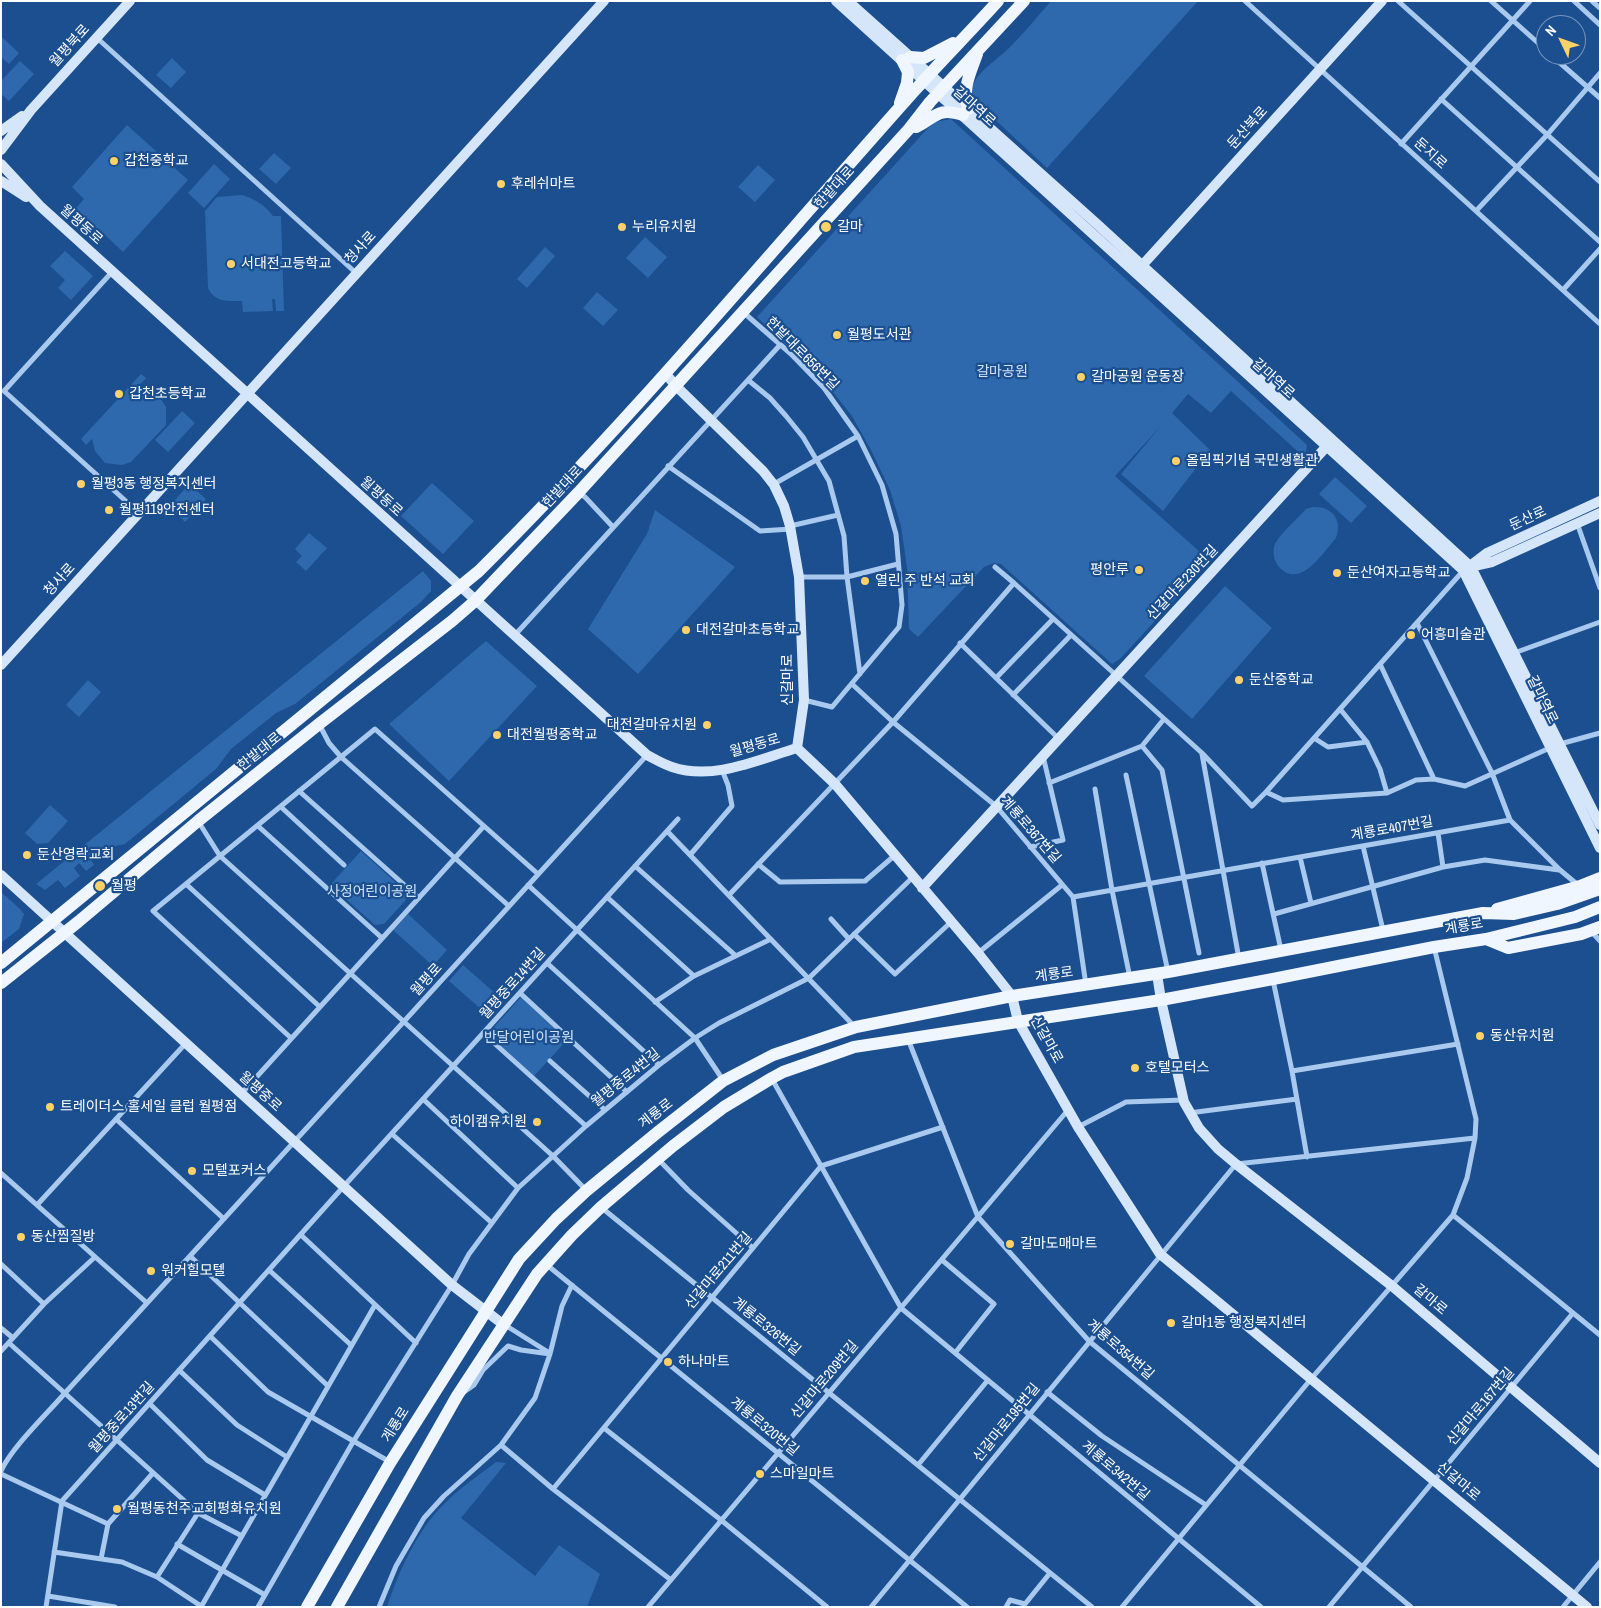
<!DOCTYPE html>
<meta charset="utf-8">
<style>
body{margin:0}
#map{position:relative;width:1601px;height:1608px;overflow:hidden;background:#1b4f8f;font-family:"Archivo Narrow",sans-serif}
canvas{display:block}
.frame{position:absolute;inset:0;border:2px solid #fff;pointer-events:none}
.north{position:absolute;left:1536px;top:15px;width:50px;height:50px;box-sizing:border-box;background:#1b4f8f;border:1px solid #7695bc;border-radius:50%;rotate:312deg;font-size:14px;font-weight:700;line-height:20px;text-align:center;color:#fff}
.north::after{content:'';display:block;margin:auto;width:18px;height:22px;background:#ffd166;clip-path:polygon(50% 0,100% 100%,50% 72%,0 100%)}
</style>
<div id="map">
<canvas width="1601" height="1608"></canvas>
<div class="frame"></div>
<div class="north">N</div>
</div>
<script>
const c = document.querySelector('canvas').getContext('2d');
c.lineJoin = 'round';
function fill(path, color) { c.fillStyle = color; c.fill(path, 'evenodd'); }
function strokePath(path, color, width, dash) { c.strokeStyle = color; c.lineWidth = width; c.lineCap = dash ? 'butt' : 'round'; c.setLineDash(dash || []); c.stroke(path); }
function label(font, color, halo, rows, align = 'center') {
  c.font = font + ' "Archivo Narrow","Noto Sans KR",sans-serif'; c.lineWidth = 4.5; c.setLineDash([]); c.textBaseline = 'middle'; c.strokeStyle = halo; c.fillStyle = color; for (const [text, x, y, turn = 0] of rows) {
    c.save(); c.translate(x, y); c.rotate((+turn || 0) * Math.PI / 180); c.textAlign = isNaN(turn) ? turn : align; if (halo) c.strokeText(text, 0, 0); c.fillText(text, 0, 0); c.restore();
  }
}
fill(new Path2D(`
 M 1051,1 L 1198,1 L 1047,168 L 975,101 C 972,96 969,92 972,87 C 979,70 997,60 1009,48 C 1024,33 1037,17 1051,1 Z
 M 1,38 L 3,38 L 19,53 L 9,64 L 1,57 Z
 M 172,58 L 186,72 L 171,88 L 156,75 Z
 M 20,61 L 34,74 L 9,101 L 1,94 L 1,81 Z
 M 951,119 L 1307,445 L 1305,458 L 1231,391 L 1211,413 L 1188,394 L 1172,413 L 1210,450 L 1163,511 L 1121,474 L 1160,427 L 1115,476 L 1210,561 L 1120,659 L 1112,664 L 1001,564 L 994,563 L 984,567 L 918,637 L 909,629 L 907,568 L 901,526 L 890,490 L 871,450 L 852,416 L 825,382 L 757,317 L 928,128 L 936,122 Z
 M 127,125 L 188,180 L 123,252 L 103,233 L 99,237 L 72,213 L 84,199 L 72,187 Z
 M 274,153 L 291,168 L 276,184 L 259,169 Z
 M 214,164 L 230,179 L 204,208 L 188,193 Z
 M 758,165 L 775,180 L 755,202 L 738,187 Z
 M 242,195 C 255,199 265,205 273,216 L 281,216 L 284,311 L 276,311 L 275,299 L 272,299 L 273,311 L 243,312 L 242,301 C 228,301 215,303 208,288 L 205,211 L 217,197 Z
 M 645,237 L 667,257 L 648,278 L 626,258 Z
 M 545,247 L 555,256 L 527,288 L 517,279 Z
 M 65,251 L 93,276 L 71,300 L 58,288 L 65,280 L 50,266 Z
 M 597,292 L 618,310 L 603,326 L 583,308 Z
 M 141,374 L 146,378 L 138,387 L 156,392 L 166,407 L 166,425 L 131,462 L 122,465 L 105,463 L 95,451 L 92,439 L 86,445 L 81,439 Z
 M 182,411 L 195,423 L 168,452 L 155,440 Z
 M 1335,477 L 1367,506 L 1351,523 L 1319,494 Z
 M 432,483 L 474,521 L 443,554 L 401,516 Z
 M 189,484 L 206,499 L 185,522 L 169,507 Z
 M 1313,507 C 1332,506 1343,520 1336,538 C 1323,553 1300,590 1279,567 C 1274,561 1272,552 1275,544 C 1278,536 1299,517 1306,509 Z
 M 655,510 L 735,567 L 638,674 L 588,629 L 647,534 Z
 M 309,533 L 327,548 L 306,571 L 296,562 L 302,556 L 295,549 Z
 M 423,571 L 431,581 L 431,591 L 421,602 L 295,704 L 276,713 L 231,749 L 216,769 L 125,844 L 107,848 L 91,860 L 94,865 L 86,871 L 79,863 L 74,868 L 80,876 L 65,888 L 58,880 L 45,890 L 36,884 Z
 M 1225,586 L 1272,628 L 1192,719 L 1144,676 Z
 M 486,641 L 537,686 L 449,781 L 389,724 Z
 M 88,680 L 101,692 L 79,717 L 66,705 Z
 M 50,805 L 68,821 L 48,843 L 37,844 L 25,833 Z
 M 361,851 L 405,891 L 407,896 L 405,901 L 384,924 L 375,925 L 330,885 Z
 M 1,892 L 20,909 L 24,914 L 19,929 L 1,943 Z
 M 408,914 L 447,950 L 433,966 L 393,930 Z
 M 463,965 L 504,1001 L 490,1017 L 449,981 Z
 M 521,997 L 567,1040 L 534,1076 L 488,1034 Z
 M 496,1462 L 506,1463 L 461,1518 L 535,1576 L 559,1545 L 600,1574 L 587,1607 L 387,1607 C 399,1571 417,1530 445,1503 C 460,1488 479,1475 496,1462 Z`), '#2e69ad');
strokePath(new Path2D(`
 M 1245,1 L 1600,324
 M 1398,1 L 1600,182
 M 1491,1 L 1546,50
 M 1574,1 L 1600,25
 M 1592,1 L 1600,8
 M 97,38 L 356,273
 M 1551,55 L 1600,98
 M 1441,99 L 1600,242
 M 1401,144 L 1530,1
 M 1476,211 L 1547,135 L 1600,73
 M 112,272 L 4,391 L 139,513
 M 1563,290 L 1600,249
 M 743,312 L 791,354 L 824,388 L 858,436 L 882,485 L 896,534 L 902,605 L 899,627 L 832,707 L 804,700
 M 748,380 L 770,398 L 786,416 L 803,437 L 829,481 L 844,536 L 847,577 L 860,674
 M 668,466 L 760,531 L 791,529
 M 774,484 L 858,436
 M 578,493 L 585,497 L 613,527
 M 1577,523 L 1600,588
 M 790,526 L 838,515
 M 995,567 L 1014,583
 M 799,577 L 847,577 L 898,564
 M 1417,623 L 1492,773 L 1510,820 L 1560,870 L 1578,885
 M 514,636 L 780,345
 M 960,643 L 1058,738
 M 1514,653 L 1600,622
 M 1380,664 L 1434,779
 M 996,678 L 1053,619
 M 852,684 L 893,722 L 996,806 L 1073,897 L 1086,985
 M 1013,695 L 1071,635
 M 1340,709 L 1367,742 L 1380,769 L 1387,793
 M 319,724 L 329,743 L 341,757 L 509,906
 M 1314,738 L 1328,747 L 1367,742
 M 1560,744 L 1600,733
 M 1142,746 L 1162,770 L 1199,953
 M 1202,754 L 1239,959
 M 1126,775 L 1168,972
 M 1049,783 L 1142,746 L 1164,719
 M 1095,789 L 1112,890 L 1130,978
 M 299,791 L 419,898
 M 1266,792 L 1283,800 L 1387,793 L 1416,780 L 1434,779 L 1465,786 L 1552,747
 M 281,807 L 344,865
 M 198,821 L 220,856 L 553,1156 L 586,1190
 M 258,826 L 382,938
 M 667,831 L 855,1027
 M 1438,833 L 1443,867
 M 1363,846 L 1383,930
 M 1030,847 L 1063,840 L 1043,756
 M 690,855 L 732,806 L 728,785 L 722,770
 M 1300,857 L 1311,903
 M 1262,863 L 1281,950
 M 758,864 L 780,882 L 865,881 L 894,856
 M 635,866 L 735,955
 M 186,884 L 320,1007
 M 528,885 L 695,1038 L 723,1080
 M 729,895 L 893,722 L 1014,583 L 1202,753 L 1252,806 L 1266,792 L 1463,571
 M 607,897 L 694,976
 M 1073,897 L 1510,820
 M 1274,914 L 1443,867 L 1485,860 L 1559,870
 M 831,919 L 849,939
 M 1591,931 L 1600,941
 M 854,934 L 895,974 L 951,922
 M 978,953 L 1062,885
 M 547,963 L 659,1065
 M 1273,980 L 1292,1071 L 1307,1157
 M 520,993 L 627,1092
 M 655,1002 L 694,976 L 771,939
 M 483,1033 L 586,1126
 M 291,1038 L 153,911 L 375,729 L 538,874
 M 908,1039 L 978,1217 L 1089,1341 L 1411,1607
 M 550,1061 L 605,1110
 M 1292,1071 L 1458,1044
 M 772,1079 L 901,1308 L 1261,1607
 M 242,1093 L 484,826
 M 423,1099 L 518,1188
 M 1189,1113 L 1297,1099
 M 116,1119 L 224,1219
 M 1078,1127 L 1126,1102 L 1183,1100
 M 392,1134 L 492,1223
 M 658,1159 L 688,1190 L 753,1248
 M 1,1173 L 147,1303
 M 37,1205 L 186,1043
 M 602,1208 L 1092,1607
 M 1453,1215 L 1600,1335
 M 301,1235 L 416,1343
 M 190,1256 L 328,1386
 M 942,1260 L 994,1304 L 955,1353
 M 1,1264 L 44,1304
 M 547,1265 L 967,1607
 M 269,1270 L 351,1345
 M 505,1325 L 548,1352
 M 1,1328 L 13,1338
 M 210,1336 L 268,1392 L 390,1462
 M 9,1343 L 198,1513 L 242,1536
 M 1,1351 L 44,1304 L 95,1257
 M 179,1370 L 237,1425 L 287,1457
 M 464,1392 L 474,1385 L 483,1370 L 508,1346 L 521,1350 L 550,1354
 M 1047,1392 L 1102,1436 L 1206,1505
 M 150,1404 L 207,1460 L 265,1495
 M 604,1428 L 721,1520 L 827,1607
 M 501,1445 L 553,1489 L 671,1580
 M 918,1465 L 988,1380
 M 1,1471 C 12,1447 47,1414 65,1393 L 647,755
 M 1,1474 L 108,1524
 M 553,1489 L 821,1166 L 943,1127
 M 177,1544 L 265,1595
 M 54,1552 L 122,1562 L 157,1577 L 201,1606
 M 101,1559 L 108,1524 L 153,1473
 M 157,1577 L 198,1513
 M 48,1596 L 115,1607
 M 46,1607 L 62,1501 L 344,1186 L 678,819
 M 201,1607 L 375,1305
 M 258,1607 L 353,1442 L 452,1285 L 469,1254 L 518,1188 L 586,1126 L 659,1065 L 695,1038 L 719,1023 L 809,978 L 913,877
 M 379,1607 L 396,1566 L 424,1518 L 444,1496 L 501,1445 L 535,1398 L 550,1354 L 562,1306 L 572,1285
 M 648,1607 L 1068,1110
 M 871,1607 L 1236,1164 L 1475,1138
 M 1006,1607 L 1010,1600 L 1025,1604 L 1050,1573
 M 1122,1607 L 1311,1379 L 1453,1215 L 1467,1178 L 1475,1138 L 1476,1119 L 1434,947
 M 1329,1607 L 1573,1313
 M 1563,1607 L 1600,1562`), '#a9c9ee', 5);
strokePath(new Path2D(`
 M 836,1 L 1463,570 L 1600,848
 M 848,1 L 1097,224 L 1471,567 L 1600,825
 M 1,131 L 22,116
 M 1,150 L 31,110 L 130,1
 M 1,164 L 40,206 L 647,755 C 655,759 663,764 672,767 C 713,781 757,760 797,748
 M 1,181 L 26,197
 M 1138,270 L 1382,1
 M 665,373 L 676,386 L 763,471 L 774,485 L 784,506 L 790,526 L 799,577 L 804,700 L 797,748
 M 1474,566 L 1492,562 L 1600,513
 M 1466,569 L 1487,553 L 1600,501
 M 1,665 L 604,1
 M 797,748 L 835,784 L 978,953 L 1012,996 L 1018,1021 L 1078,1127 L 1160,1254 L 1587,1607
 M 1,875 L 452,1285 L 504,1325
 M 922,888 L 1327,446
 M 1157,974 L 1161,1000 L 1184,1102 L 1199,1128 L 1218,1149 L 1236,1164 L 1392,1286 L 1600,1463`), '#d6e6fa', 10);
strokePath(new Path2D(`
 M 910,57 L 924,58 L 953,43
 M 900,103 L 907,83 L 908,72 L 902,60
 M 968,109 C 962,88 970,74 977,54
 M 916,127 C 937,117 936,107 963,115
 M 1497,909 L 1580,886 L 1600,878
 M 1486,939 L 1508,948 L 1581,934 L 1600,927
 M 1,963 L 479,571 C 633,418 772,250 916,89 C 943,59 971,31 998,1
 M 1,983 L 78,922 L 198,821 L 319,724 L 452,621 L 475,601 L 578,493 L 909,129 L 930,102 L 1024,1
 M 307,1607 L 390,1463 L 519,1259 L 556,1219 L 586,1191 L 658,1132 L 723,1081 L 773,1055 L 856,1027 L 1012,996 L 1168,972 L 1483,913 L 1514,914 L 1557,904 L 1600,889
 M 337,1607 L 457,1396 L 537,1274 L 572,1235 L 601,1207 L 673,1146 L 724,1107 L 772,1078 L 783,1072 L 854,1047 L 1161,1000 L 1273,979 L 1434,947 L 1486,939 L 1575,917 L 1600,907`), '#f0f6ff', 12);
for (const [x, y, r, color] of [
 [114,161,5,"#ffd166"],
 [501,184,5,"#ffd166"],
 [622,227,5,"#ffd166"],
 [826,227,6,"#ffd166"],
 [231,264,5,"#ffd166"],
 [837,335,5,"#ffd166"],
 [1081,377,5,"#ffd166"],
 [119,394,5,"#ffd166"],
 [1176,461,5,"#ffd166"],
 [81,484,5,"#ffd166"],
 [109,510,5,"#ffd166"],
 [1139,570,5,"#ffd166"],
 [1337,573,5,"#ffd166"],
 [865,581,5,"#ffd166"],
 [686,630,5,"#ffd166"],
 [1411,635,5,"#ffd166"],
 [1239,680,5,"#ffd166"],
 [707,725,5,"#ffd166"],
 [497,735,5,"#ffd166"],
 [27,855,5,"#ffd166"],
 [100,886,6,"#ffd166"],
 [1480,1036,5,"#ffd166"],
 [1135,1068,5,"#ffd166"],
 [50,1107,5,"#ffd166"],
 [537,1122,5,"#ffd166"],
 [192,1171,5,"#ffd166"],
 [21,1237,5,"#ffd166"],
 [1010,1244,5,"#ffd166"],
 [151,1271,5,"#ffd166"],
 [1171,1323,5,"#ffd166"],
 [668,1362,5,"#ffd166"],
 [760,1474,5,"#ffd166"],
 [117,1509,5,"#ffd166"]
]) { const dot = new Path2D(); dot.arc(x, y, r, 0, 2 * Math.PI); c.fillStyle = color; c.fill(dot); strokePath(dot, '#1b4f8f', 2); }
label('14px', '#fff', '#1b4f8f', [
 ["월평북로",70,46,-48],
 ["갈마역로",974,107,42],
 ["둔산북로",1248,128,-48],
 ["둔지로",1430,154,42],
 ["한밭대로",835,188,-48],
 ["월평동로",81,225,42],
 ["청사로",361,248,-48],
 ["한밭대로656번길",802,354,45],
 ["갈마역로",1273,379,42],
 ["한밭대로",563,487,-47],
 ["월평동로",381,497,42],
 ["둔산로",1528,519,-25],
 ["청사로",60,580,-48],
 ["신갈마로230번길",1183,583,-47],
 ["신갈마로",788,680,-90],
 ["갈마역로",1542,700,64],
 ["월평동로",755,746,-16],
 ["한밭대로",260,752,-39],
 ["계룡로407번길",1392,829,-10],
 ["계룡로367번길",1030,830,49],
 ["계룡로",1464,927,-10],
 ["계룡로",1054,975,-8],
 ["월평로",427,980,-48],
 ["월평중로14번길",513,984,-48],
 ["신갈마로",1046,1040,61],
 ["월평중로4번길",626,1078,-39],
 ["월평중로",260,1092,42],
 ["계룡로",656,1114,-38],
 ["신갈마로211번길",719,1271,-50],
 ["갈마로",1430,1300,40],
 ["계룡로326번길",766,1327,39],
 ["계룡로354번길",1120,1350,41],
 ["신갈마로209번길",825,1380,-50],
 ["신갈마로167번길",1481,1407,-50],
 ["월평중로13번길",122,1418,-48],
 ["신갈마로195번길",1007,1423,-51],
 ["계룡로",396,1425,-58],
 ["계룡로320번길",764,1427,39],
 ["계룡로342번길",1115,1471,40],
 ["신갈마로",1458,1482,40]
]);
label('14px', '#fff', '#1b4f8f', [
 ["갑천중학교",124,161],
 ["후레쉬마트",511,184],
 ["누리유치원",632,227],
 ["갈마",837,227],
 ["서대전고등학교",241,264],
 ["월평도서관",847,335],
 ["갈마공원 운동장",1091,377],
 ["갑천초등학교",129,394],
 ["올림픽기념 국민생활관",1186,461],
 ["월평3동 행정복지센터",91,484],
 ["월평119안전센터",119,510],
 ["평안루",1129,570,"right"],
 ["둔산여자고등학교",1347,573],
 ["열린 주 반석 교회",875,581],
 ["대전갈마초등학교",696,630],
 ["어흥미술관",1421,635],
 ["둔산중학교",1249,680],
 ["대전갈마유치원",697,725,"right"],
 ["대전월평중학교",507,735],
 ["둔산영락교회",37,855],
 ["월평",111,886],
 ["동산유치원",1490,1036],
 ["호텔모터스",1145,1068],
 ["트레이더스 홀세일 클럽 월평점",60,1107],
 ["하이캠유치원",527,1122,"right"],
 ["모텔포커스",202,1171],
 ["동산찜질방",31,1237],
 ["갈마도매마트",1020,1244],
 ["워커힐모텔",161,1271],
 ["갈마1동 행정복지센터",1181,1323],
 ["하나마트",678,1362],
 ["스마일마트",770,1474],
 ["월평동천주교회평화유치원",127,1509]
], 'left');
label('14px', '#cfe3fa', '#1b4f8f', [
 ["갈마공원",1002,372],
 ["사정어린이공원",372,892],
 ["반달어린이공원",529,1038]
]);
</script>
